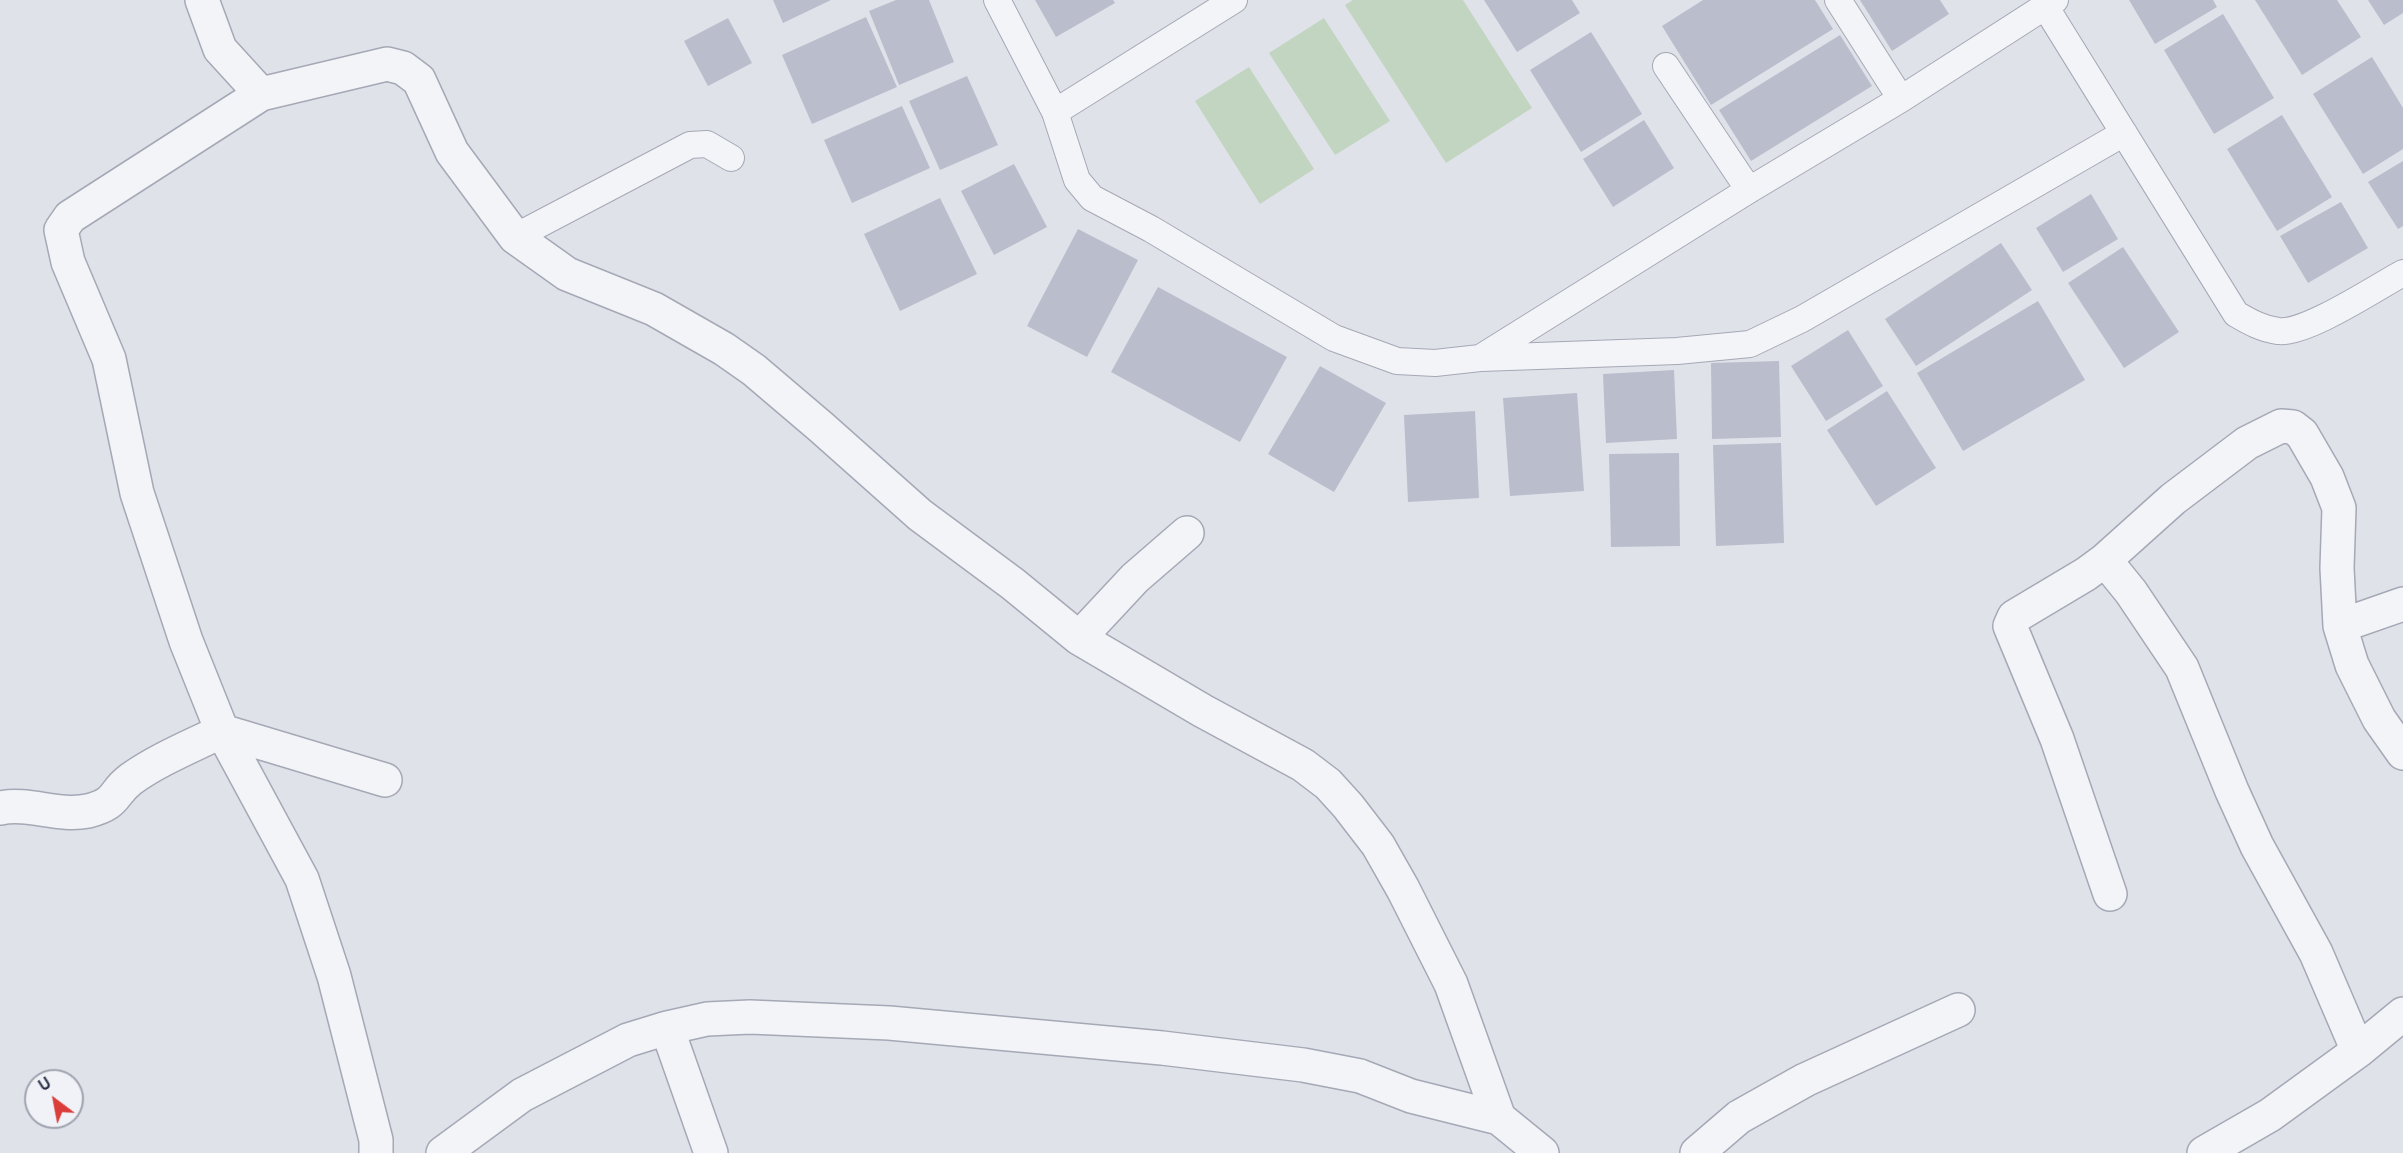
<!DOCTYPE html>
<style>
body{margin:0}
#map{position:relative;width:2403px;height:1153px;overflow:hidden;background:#e0e2ea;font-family:Overpass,sans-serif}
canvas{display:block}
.north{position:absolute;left:24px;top:1069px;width:60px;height:60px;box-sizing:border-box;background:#f0f2f7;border:2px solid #a0a3af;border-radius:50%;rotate:328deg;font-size:16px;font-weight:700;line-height:24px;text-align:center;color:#272c43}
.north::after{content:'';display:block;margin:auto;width:21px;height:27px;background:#da3d3a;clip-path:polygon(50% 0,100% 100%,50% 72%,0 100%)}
</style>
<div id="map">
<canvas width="2403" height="1153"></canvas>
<div class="north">U</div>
</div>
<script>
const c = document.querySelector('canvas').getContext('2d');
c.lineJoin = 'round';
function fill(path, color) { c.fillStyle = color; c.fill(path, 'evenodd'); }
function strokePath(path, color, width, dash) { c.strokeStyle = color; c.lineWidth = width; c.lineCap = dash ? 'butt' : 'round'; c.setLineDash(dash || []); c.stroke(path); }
fill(new Path2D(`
 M 1353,0 L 1463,0 L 1532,108 L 1446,163 L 1345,5 Z
 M 1324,18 L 1390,121 L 1335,155 L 1269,53 Z
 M 1249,67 L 1314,169 L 1260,204 L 1195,101 Z`), '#c2d5c0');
fill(new Path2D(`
 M 773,0 L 831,0 L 783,23 Z
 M 896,0 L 929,0 L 954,62 L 899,85 L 869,11 Z
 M 1035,0 L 1113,0 L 1115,3 L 1056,37 Z
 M 1484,0 L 1572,0 L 1580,13 L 1517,52 Z
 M 1703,0 L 1815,0 L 1833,29 L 1711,105 L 1662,26 Z
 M 1860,0 L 1940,0 L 1949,14 L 1892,51 Z
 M 2129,0 L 2213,0 L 2217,7 L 2155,44 Z
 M 2255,0 L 2337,0 L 2361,37 L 2302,75 Z
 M 2368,0 L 2403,0 L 2403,13 L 2384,25 Z
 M 2223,14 L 2274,98 L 2214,134 L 2164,50 Z
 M 866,17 L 897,87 L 812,124 L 782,55 Z
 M 728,18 L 752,63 L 708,86 L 684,41 Z
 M 1591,32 L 1642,114 L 1581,152 L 1530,70 Z
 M 1840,35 L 1872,86 L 1751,161 L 1719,110 Z
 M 2372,57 L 2403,108 L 2403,149 L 2363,174 L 2313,94 Z
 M 967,76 L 998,145 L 940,170 L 909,101 Z
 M 902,106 L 930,168 L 852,203 L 824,140 Z
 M 2282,115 L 2332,197 L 2277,231 L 2227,149 Z
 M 1644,120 L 1674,168 L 1613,207 L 1583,159 Z
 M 2403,161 L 2403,226 L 2398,229 L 2368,182 Z
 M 1014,164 L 1047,227 L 994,255 L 961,191 Z
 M 2091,194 L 2118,239 L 2063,272 L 2036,228 Z
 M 940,198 L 977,274 L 900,311 L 864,234 Z
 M 2341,202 L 2368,248 L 2308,283 L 2280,236 Z
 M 1078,229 L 1138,260 L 1087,357 L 1027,326 Z
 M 2001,243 L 2032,290 L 1916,366 L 1885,319 Z
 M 2123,247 L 2179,332 L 2124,368 L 2068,283 Z
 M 1158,287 L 1287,357 L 1240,442 L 1111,372 Z
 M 2038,301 L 2085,380 L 1963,451 L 1917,373 Z
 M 1848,330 L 1883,386 L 1826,421 L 1791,366 Z
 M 1779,361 L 1781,437 L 1712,439 L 1711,363 Z
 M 1320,366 L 1386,403 L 1334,492 L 1268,454 Z
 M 1674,370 L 1677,439 L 1606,443 L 1603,374 Z
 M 1887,391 L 1936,468 L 1876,506 L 1827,430 Z
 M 1577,393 L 1584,491 L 1510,496 L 1503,398 Z
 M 1475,411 L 1479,498 L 1408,502 L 1404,415 Z
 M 1781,443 L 1784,543 L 1716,546 L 1713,445 Z
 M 1679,453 L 1680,546 L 1611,547 L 1609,454 Z`), '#babdcb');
const service = new Path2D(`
 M 997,0 L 1055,112 L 1077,180 L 1092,198 L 1151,229 L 1334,338 L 1397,361 L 1435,363 L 1480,358 L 1749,190 L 1901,99 L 2055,0
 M 1838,0 L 1901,99
 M 2045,6 L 2236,314 C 2250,322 2262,329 2278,331 C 2305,335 2377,287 2403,273
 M 1666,66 L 1749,190
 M 1055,112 L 1234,0
 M 515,237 L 690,145 L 707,144 L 731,158
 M 1481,358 L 1677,351 L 1750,344 L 1802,319 L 2124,133`);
const minor = new Path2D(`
 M 202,0 L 220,49 L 261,94 L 387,64 L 403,68 L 419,80 L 452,152 L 515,237 L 567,274 L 654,309 L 724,349 L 754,370 L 821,427 L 920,515 L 1013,584 L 1079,638 L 1135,578 L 1187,533
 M 2105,560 L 2131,592 L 2182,668 L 2232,791 L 2257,846 L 2316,953 L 2358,1051
 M 2340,626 L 2403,604
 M 1079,638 L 1203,711 L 1303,765 L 1328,784 L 1348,806 L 1378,845 L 1403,889 L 1451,984 L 1499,1118
 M 222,731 L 302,879 L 334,976 L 376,1140 L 376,1153
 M 222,731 L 385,780
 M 0,808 C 29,802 58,817 88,811 C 119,803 111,794 131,779 C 159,759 192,746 222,731 L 186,641 L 137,493 L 109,359 L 68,262 L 61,230 L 70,217 L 261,94
 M 2110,894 L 2057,739 L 2010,626 L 2014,617 L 2086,574 L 2105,560 L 2173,499 L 2247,443 L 2281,426 L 2293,427 L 2302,434 L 2327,477 L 2339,508 L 2337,568 L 2340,626 L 2352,665 L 2379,719 L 2403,753
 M 667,1028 L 711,1153
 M 443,1153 L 522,1095 L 628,1040 L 667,1028 L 707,1019 L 750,1017 L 889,1023 L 1162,1048 L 1303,1065 L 1360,1076 L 1411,1096 L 1499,1118 L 1542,1153
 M 1697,1153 L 1739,1117 L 1805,1080 L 1958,1010
 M 2204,1153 L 2270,1115 L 2358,1051 L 2403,1014`);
strokePath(service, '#a5a8b5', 28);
strokePath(minor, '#a5a8b5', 36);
strokePath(service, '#f3f4f8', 26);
strokePath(minor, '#f3f4f8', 33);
</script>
